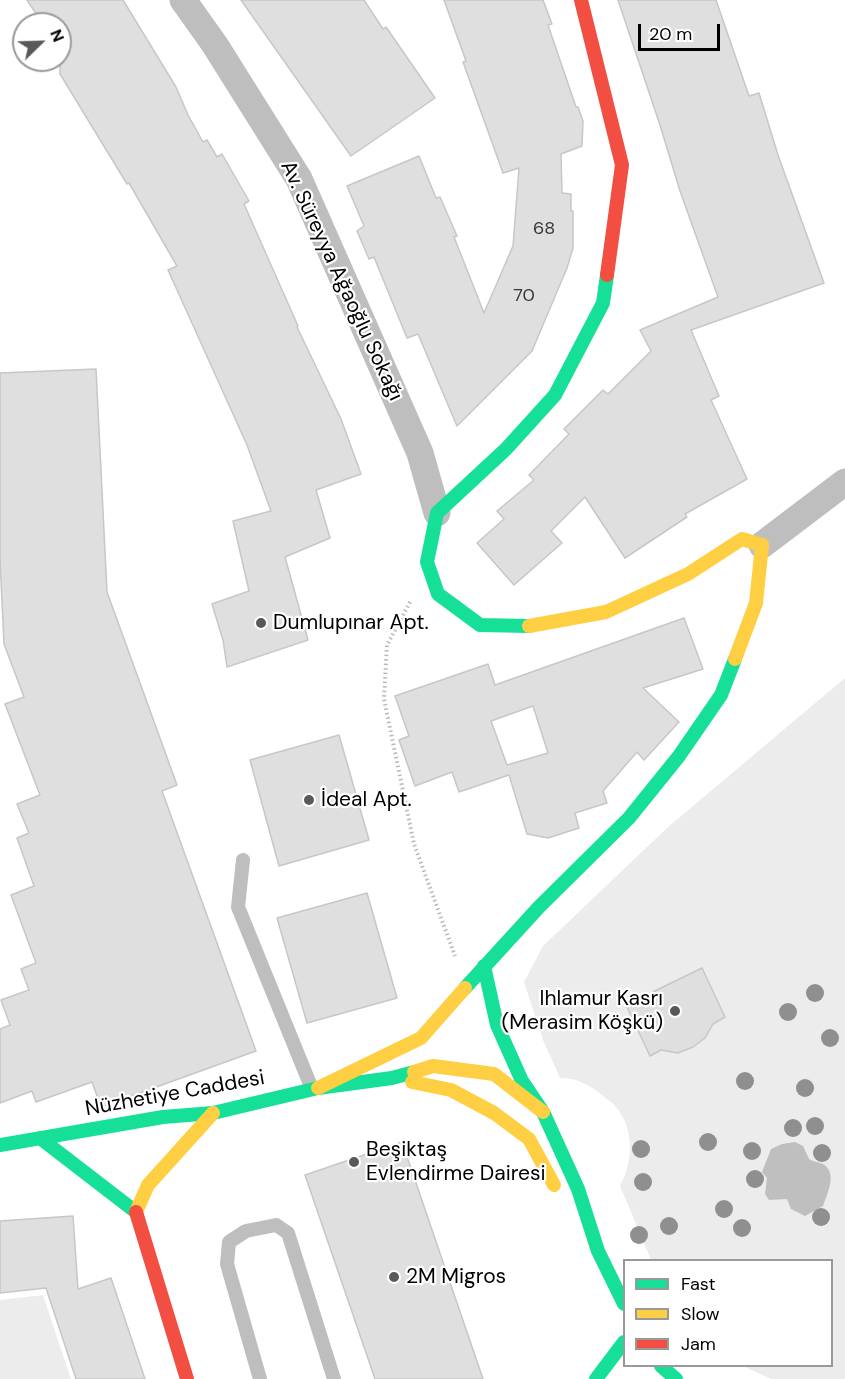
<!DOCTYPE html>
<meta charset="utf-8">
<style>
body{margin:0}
#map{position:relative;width:845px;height:1379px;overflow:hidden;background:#fff;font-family:"DM Sans",sans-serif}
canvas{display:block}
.legend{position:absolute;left:623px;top:1259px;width:210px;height:108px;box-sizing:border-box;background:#fff;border:2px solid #999;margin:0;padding:8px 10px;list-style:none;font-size:18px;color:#000}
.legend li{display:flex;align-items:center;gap:12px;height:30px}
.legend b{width:30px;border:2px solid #999}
.north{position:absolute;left:12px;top:12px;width:60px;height:60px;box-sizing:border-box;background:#fff;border:2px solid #999;border-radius:50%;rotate:67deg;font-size:16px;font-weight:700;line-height:24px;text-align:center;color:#000}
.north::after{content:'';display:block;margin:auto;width:21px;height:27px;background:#595959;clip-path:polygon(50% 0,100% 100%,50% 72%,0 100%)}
.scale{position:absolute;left:638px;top:24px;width:82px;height:27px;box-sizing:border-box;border:3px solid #000;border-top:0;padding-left:8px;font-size:18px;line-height:21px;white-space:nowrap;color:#000;-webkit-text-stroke:4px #fff;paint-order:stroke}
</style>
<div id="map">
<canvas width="845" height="1379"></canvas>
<ul class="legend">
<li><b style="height:8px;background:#16e098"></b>Fast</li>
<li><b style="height:8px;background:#ffcf43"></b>Slow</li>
<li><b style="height:8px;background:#f24e42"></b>Jam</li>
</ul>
<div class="north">N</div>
<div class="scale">20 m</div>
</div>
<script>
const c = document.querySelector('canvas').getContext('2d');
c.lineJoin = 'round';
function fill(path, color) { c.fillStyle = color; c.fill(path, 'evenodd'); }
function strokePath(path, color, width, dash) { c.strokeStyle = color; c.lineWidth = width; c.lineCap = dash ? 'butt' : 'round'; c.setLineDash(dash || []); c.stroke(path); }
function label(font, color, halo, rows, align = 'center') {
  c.font = font + ' "DM Sans",sans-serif'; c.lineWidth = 4.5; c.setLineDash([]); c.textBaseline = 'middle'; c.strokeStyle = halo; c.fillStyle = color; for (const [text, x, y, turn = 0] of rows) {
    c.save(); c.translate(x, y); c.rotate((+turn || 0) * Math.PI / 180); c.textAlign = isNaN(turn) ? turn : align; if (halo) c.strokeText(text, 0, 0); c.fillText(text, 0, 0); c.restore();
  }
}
fill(new Path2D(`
 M 845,678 L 845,1379 L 771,1379 L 743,1366 L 832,1366 L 832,1260 L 651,1260 L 620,1186 C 633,1162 635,1130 616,1107 C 612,1102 606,1099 602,1095 C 588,1084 577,1078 560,1078 L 543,1040 L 524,982 L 543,946 L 668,827 Z
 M 43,1295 L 71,1379 L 0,1379 L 0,1300 Z`), '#ececec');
fill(new Path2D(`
 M 795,1142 L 803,1146 L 809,1159 C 814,1162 818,1162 823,1164 C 838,1173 827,1194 823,1206 L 805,1216 L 791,1209 L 787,1199 L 769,1200 L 765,1194 L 767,1178 L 762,1172 L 771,1149 L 782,1144 Z`), '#bfbfbf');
const building = new Path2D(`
 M 27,0 L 123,0 L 176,87 L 188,115 L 203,142 L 207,140 L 217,157 L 222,154 L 249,201 L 244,204 L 298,326 L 297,327 L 341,419 L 361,474 L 316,490 L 330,538 L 285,557 L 308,640 L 227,667 L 223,640 L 212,604 L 249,591 L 233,521 L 271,511 L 247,445 L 168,270 L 177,266 L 129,183 L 127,184 L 60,74 L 60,24 L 43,24 Z
 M 241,0 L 364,0 L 383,29 L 386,27 L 435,98 L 351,156 Z
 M 444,0 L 543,0 L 552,24 L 548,25 L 576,107 L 578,107 L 583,121 L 582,146 L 561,154 L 562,193 L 571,194 L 571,211 L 573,211 L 573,248 L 567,268 L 532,351 L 457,426 L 418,334 L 407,338 L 374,257 L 369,259 L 357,231 L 364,226 L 347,186 L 419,156 L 436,198 L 440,197 L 457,236 L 454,237 L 484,313 L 513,246 L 519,168 L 503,173 L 463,62 L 466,61 Z
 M 618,0 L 716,0 L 749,96 L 759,93 L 778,155 L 824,283 L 691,330 L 719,396 L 711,400 L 747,479 L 685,514 L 687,517 L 625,558 L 585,497 L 551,531 L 562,543 L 514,585 L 477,543 L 504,519 L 497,511 L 534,480 L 529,475 L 569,434 L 564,429 L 603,390 L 608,394 L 651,351 L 640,330 L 718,297 L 680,191 L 660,125 Z
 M 96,369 L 107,592 L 177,785 L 162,791 L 256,1051 L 101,1107 L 92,1082 L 36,1102 L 32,1091 L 0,1103 L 0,1029 L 10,1025 L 1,1000 L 29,990 L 21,969 L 36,963 L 11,895 L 34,886 L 17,838 L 29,833 L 17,804 L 40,795 L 5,704 L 24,697 L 4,644 L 0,559 L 0,373 Z
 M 684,618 L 703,669 L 643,688 L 679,722 L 644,760 L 637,752 L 603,791 L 607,803 L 575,813 L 579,828 L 548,838 L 527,834 L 509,775 L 459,792 L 452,772 L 415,786 L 399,740 L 409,736 L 395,696 L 488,664 L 495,685 ZM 533,706 L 548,753 L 507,765 L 491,721 Z
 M 339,735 L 369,840 L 279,866 L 250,760 Z
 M 367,893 L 397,998 L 307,1023 L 277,918 Z
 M 702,968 L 725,1017 L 713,1024 L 705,1038 L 693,1047 L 678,1053 L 661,1050 L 650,1056 L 626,1005 Z
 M 402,1142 L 483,1379 L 375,1379 L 305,1175 Z
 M 73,1216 L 78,1289 L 111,1278 L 145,1379 L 76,1379 L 46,1288 L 0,1293 L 0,1221 Z`);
fill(building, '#dfdfdf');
strokePath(building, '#c7c7c7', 1.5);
strokePath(new Path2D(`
 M 410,602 L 387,645 L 384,699 L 414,844 L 455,956`), '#b9b9b9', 4, [1.5, 3]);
strokePath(new Path2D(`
 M 243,860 L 238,907 L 312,1089
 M 260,1379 L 227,1264 L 229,1242 L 246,1231 L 276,1225 L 288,1233 L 334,1379`), '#bebebe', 14);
strokePath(new Path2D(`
 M 183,0 L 215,45 L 299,179 L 420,453 L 437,513
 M 762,545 L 845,482`), '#bebebe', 27);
strokePath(new Path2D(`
 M 529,626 L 480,625 L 438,594 L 427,562 L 437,513 L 506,449 L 555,395 L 603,303 L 607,275
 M 484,966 L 497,1025 L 522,1081 L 543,1112 L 578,1189 L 598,1251 L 624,1304
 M 465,988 L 539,907 L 629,818 L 679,756 L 721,695 L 735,659
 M 40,1138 L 136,1212
 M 0,1145 L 163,1117 L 213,1113 L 318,1088 L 392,1078 L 414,1072
 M 661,1366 L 676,1379
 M 596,1379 L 624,1342`), '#16e098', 14);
strokePath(new Path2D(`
 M 529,626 L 606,612 L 688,574 L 742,539 L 762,545 L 756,603 L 735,659
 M 414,1072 L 433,1066 L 494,1074 L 543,1112
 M 412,1082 L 451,1090 L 494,1113 L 529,1139 L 554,1185
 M 318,1088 L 421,1038 L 465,988
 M 136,1212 L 148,1185 L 213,1113`), '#ffcf43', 14);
strokePath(new Path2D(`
 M 581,0 L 622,165 L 607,275
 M 136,1212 L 187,1379`), '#f24e42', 14);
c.fillStyle = '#8f8f8f';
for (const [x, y] of [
 [815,993],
 [788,1012],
 [830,1038],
 [745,1081],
 [805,1088],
 [815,1126],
 [793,1128],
 [708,1142],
 [641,1149],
 [752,1151],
 [822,1153],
 [755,1179],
 [643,1182],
 [724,1209],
 [821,1217],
 [669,1226],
 [742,1228],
 [639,1235]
]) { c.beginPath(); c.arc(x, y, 9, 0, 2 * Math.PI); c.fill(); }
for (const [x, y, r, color] of [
 [261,623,6,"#595959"],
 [309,800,6,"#595959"],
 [675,1011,6,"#595959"],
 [354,1162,6,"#595959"],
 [394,1277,6,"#595959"]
]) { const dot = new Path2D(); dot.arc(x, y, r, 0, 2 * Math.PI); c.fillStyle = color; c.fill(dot); strokePath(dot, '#fff', 2); }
label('18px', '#383838', null, [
 ["68",544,229],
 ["70",524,296]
]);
label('21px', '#000', '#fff', [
 ["Av. Süreyya Ağaoğlu Sokağı",341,281,65],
 ["Nüzhetiye Caddesi",175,1094,-10]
]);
label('21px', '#000', '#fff', [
 ["Dumlupınar Apt.",273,623],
 ["İdeal Apt.",321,800],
 ["Ihlamur Kasrı",663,999,"right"],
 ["(Merasim Köşkü)",663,1023,"right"],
 ["Beşiktaş",366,1150],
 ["Evlendirme Dairesi",366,1174],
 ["2M Migros",406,1277]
], 'left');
</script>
